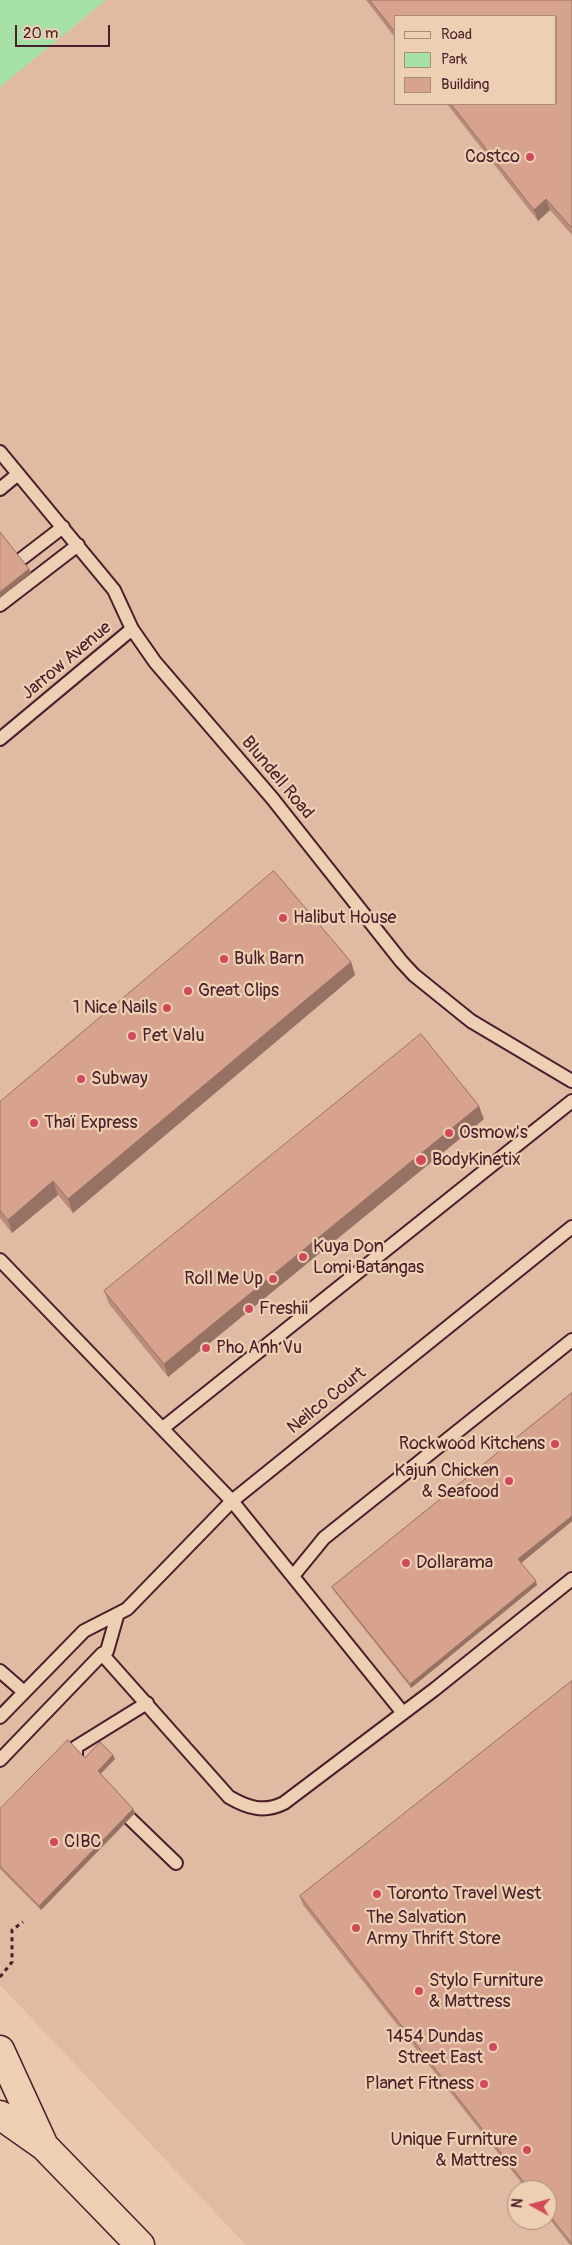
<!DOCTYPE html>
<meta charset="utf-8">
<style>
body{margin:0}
#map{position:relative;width:572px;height:2245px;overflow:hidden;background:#eac8ae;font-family:Pangolin,sans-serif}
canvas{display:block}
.legend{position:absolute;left:394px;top:15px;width:162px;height:90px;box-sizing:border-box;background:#edcfb4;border:1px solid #ac897d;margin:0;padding:6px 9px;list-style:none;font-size:15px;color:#4a1f2b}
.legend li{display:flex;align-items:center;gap:10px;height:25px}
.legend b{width:25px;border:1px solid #ac897d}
.north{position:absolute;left:507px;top:2180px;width:50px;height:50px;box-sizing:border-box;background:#edcfb4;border:1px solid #ac897d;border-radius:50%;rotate:277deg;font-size:14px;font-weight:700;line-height:20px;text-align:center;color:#4a1f2b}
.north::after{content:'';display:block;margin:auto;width:18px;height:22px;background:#d1495b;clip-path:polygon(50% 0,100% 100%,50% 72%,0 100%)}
.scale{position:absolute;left:15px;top:25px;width:95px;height:22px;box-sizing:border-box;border:2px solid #4a1f2b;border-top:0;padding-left:6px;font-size:15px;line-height:18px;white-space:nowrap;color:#4a1f2b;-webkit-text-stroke:4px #edcfb4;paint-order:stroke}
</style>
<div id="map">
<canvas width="572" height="2245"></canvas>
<ul class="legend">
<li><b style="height:6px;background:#edcfb4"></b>Road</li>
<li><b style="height:14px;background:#a5e1a7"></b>Park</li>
<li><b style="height:14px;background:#d7a38f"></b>Building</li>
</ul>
<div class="north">N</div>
<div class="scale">20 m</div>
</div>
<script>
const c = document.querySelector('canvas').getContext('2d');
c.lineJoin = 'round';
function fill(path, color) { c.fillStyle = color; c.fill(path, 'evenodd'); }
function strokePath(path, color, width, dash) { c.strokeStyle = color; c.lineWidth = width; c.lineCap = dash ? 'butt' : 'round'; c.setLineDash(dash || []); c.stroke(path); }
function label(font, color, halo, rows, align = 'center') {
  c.font = font + ' Pangolin,sans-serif'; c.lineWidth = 4.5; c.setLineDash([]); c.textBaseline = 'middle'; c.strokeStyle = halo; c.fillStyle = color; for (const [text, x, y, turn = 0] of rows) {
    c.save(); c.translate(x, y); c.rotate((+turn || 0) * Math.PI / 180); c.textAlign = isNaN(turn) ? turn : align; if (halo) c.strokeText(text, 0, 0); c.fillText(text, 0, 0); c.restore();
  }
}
fill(new Path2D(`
 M 106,0 L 572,0 L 572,2245 L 246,2245 L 0,1985 L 0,87 ZM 396,16 L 556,16 L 556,104 L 396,104 ZM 517,2190 L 547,2190 L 547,2220 L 517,2220 Z`), '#e1baa3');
fill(new Path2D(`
 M 0,0 L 106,0 L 0,87 Z`), '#a5e1a7');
const lane = new Path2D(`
 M 0,452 L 114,590 L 132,629 L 155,662 L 272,798 L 401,961 L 414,975 L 471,1021 L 572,1081
 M 0,489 L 18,474
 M 20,560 L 63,527
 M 0,605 L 78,545
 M 0,739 L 132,629
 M 0,1260 L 232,1501 L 403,1713
 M 163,1428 L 572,1101
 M 293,1576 L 324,1538 L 572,1340
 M 102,1654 L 229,1797 C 248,1808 264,1813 284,1803 L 435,1689 L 572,1579
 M 0,1671 L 24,1692
 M 0,1717 L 84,1631 L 127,1609 L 232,1501 L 572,1227
 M 0,1760 L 102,1654 L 107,1651 L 117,1616
 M 76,1766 L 76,1747 L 147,1703
 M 119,1808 L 176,1863`);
const primary = new Path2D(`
 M 0,2050 L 44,2146
 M 0,2115 L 44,2146 L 140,2245`);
strokePath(lane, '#4a1f2b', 16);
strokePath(primary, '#4a1f2b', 31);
strokePath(new Path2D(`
 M 0,1977 L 12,1962 L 12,1930 L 23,1922`), '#4a1f2b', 3, [4, 4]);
strokePath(lane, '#edcfb4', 12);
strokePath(primary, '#edcfb4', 28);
fill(new Path2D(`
 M 366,0 L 572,0 L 572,235 L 550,210 L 538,221 L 447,104 L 556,104 L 396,16 L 396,39 Z
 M 351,962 L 355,975 L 73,1213 L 58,1195 L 12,1233 L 0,1218 L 0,1102 Z
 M 484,1119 L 168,1377 L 109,1304 L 104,1291 Z
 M 572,1393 L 572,1521 L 521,1563 L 537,1585 L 411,1688 L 334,1591 L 332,1587 Z
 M 572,1681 L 572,2245 L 570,2245 L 547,2216 L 547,2190 L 527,2190 L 303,1905 L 300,1896 Z
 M 113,1755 L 115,1759 L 101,1774 L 133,1809 L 135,1813 L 41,1910 L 0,1869 L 0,1809 L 85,1758 Z`), '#b98c7b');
fill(new Path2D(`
 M 546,199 L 550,210 L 538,221 L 534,210 Z
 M 29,569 L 31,573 L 0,598 L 0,592 Z
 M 351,962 L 355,975 L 73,1213 L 68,1199 Z
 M 479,1106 L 484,1119 L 168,1377 L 164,1364 Z
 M 53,1181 L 58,1195 L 12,1233 L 8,1220 Z
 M 572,1516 L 572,1521 L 520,1564 L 518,1559 Z
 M 536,1581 L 537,1585 L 411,1688 L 410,1684 Z
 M 113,1755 L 115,1759 L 99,1775 L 98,1771 Z
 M 133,1809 L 135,1813 L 41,1910 L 39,1906 Z`), '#967264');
const building = new Path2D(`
 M 370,0 L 572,0 L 572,226 L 570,226 L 546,199 L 534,210 L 451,104 L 556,104 L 556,16 L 396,16 L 396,33 Z
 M 0,532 L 29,569 L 0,592 Z
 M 274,871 L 351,962 L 68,1199 L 53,1181 L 8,1220 L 0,1211 L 0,1102 Z
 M 421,1034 L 479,1106 L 164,1364 L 104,1291 Z
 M 572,1393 L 572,1516 L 518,1559 L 536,1581 L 410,1684 L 332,1587 Z
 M 572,1681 L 572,2244 L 547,2212 L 547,2190 L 530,2190 L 300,1896 Z
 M 68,1740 L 85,1758 L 100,1742 L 113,1755 L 98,1771 L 133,1809 L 39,1906 L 0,1866 L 0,1809 Z`);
fill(building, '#d7a38f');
strokePath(building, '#967264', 1);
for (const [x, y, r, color] of [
 [530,157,5,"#d1495b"],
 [283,918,5,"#d1495b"],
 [224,959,5,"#d1495b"],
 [188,991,5,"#d1495b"],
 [167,1008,5,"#d1495b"],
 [132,1036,5,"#d1495b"],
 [81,1079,5,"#d1495b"],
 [34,1123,5,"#d1495b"],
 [449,1133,5,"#d1495b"],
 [421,1160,6,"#d1495b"],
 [303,1257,5,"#d1495b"],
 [273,1279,5,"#d1495b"],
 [249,1309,5,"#d1495b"],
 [206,1348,5,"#d1495b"],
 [555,1444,5,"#d1495b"],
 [509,1481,5,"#d1495b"],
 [406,1563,5,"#d1495b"],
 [54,1842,5,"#d1495b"],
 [377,1894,5,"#d1495b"],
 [356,1928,5,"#d1495b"],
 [419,1991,5,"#d1495b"],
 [493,2047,5,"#d1495b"],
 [484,2084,5,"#d1495b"],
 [527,2150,5,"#d1495b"]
]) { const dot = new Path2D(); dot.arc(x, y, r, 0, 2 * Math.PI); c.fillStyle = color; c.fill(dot); strokePath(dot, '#edcfb4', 2); }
label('18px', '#4a1f2b', '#edcfb4', [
 ["Costco",520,157,"right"],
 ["Halibut House",293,918],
 ["Bulk Barn",234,959],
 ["Great Clips",198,991],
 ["1 Nice Nails",157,1008,"right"],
 ["Pet Valu",142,1036],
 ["Subway",91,1079],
 ["Thaï Express",44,1123],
 ["Osmow's",459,1133],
 ["BodyKinetix",432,1160],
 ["Kuya Don",313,1247],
 ["Lomi Batangas",313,1268],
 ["Roll Me Up",263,1279,"right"],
 ["Freshii",259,1309],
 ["Pho Anh Vu",216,1348],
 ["Rockwood Kitchens",545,1444,"right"],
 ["Kajun Chicken",499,1471,"right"],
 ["& Seafood",499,1492,"right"],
 ["Dollarama",416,1563],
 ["CIBC",64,1842],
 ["Toronto Travel West",387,1894],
 ["The Salvation",366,1918],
 ["Army Thrift Store",366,1939],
 ["Stylo Furniture",429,1981],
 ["& Mattress",429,2002],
 ["1454 Dundas",483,2037,"right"],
 ["Street East",483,2058,"right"],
 ["Planet Fitness",474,2084,"right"],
 ["Unique Furniture",517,2140,"right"],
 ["& Mattress",517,2161,"right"]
], 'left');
label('18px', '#4a1f2b', '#edcfb4', [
 ["Jarrow Avenue",67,661,-40],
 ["Blundell Road",277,778,50],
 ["Neilco Court",327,1401,-39]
]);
</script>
